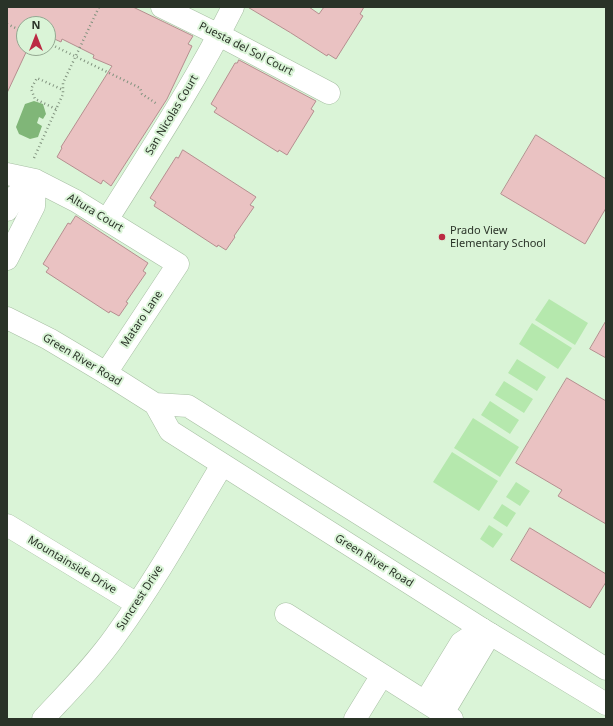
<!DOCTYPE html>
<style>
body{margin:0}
#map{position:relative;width:613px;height:726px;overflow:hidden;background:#daf4d7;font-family:"Noto Sans",sans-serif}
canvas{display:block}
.frame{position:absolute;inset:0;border:8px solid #2a3328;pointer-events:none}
.north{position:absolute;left:16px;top:16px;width:40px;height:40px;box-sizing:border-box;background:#daf4d7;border:1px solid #94a791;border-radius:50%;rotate:0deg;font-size:11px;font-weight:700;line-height:16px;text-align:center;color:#2a3328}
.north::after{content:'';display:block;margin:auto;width:14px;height:18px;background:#bb2a43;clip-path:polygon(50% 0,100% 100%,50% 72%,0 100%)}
</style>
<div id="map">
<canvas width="613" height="726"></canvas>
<div class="frame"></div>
<div class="north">N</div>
</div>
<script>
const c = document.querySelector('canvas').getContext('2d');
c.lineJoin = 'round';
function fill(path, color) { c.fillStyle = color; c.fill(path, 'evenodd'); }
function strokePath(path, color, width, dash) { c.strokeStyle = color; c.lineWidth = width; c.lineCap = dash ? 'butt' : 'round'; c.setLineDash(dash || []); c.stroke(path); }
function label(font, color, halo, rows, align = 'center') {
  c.font = font + ' "Noto Sans",sans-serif'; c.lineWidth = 4; c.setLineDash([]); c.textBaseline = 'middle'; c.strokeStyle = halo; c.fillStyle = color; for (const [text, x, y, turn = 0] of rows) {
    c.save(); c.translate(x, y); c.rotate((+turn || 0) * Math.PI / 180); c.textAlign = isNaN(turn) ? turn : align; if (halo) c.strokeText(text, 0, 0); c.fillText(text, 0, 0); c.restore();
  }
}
fill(new Path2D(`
 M 549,299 L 588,323 L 575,345 L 535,320 Z
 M 532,323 L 572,348 L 558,369 L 519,344 Z
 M 517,359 L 546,377 L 537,391 L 508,373 Z
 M 504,381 L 533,399 L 524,413 L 495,395 Z
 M 490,401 L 519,420 L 510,434 L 481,415 Z
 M 473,418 L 519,447 L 500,477 L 454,448 Z
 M 452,452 L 498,481 L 479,511 L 433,482 Z
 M 516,482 L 530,491 L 520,506 L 506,497 Z
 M 502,504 L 516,513 L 507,527 L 493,518 Z
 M 489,525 L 503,534 L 493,548 L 480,539 Z`), '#b5e8ad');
fill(new Path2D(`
 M 34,101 L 43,104 L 46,114 L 43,119 L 39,117 L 37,123 L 42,126 L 38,137 L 30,139 L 19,134 L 16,127 L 25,104 Z`), '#80b678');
const building = new Path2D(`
 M 7,7 L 133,7 L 193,36 L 188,44 L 192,46 L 167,99 L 111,186 L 103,180 L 101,184 L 57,157 L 62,148 L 61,147 L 112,66 L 93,58 L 94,55 L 62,39 L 61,42 L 48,36 L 48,24 L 24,24 L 24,48 L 28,48 L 7,93 Z
 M 248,7 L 309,7 L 319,14 L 324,7 L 364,7 L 360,14 L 363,16 L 336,59 L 328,54 L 327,56 L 291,33 Z
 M 239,60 L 316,101 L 311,109 L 314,111 L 287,155 L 279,150 L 278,152 L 214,112 L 217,108 L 211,104 L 235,63 L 237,63 Z
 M 536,135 L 606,179 L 606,208 L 585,244 L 501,194 Z
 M 183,150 L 256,197 L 250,205 L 254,207 L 234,236 L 235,237 L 226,250 L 218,245 L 217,247 L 154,206 L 156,202 L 150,198 L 176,157 L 178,158 Z
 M 76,216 L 148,263 L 143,271 L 146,273 L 126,302 L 128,303 L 119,316 L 110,311 L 109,313 L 46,272 L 49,268 L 43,264 L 68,223 L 70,224 Z
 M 606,321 L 606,358 L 590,349 Z
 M 567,378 L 606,401 L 606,524 L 558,496 L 562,490 L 516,463 Z
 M 530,528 L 606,574 L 606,582 L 590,608 L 511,560 Z`);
fill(building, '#eac2c2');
strokePath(building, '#b58e8f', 1);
const minor = new Path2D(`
 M 162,7 L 219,35 L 329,93
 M 7,174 L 35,180 L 76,201 L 178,264 L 106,373
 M 7,210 L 15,196 L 35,180
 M 107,220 C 151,150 196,81 233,7
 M 7,259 L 34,206 L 35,180
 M 7,525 L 137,604
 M 286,614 L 452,719
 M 425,702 L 461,643 L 482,629
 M 443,713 L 490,634
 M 43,719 C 68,692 95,665 116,635 C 155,581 188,522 222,465
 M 355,719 L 382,675`);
const major = new Path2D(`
 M 7,318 L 49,339 L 106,373 L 155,404 L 170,431 L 482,629 L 606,704
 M 155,404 L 188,406 L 606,669`);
strokePath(minor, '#a7bfa3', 23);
strokePath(major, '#a7bfa3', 23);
strokePath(new Path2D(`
 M 7,24 L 24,32
 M 48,43 L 140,88 L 142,94 L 157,104
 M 56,109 L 35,99 L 31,89 L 37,78 L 63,90
 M 34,158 L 63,94 L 63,83 L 99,7`), '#80927e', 2.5, [1, 3]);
strokePath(minor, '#fff', 22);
strokePath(major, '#fff', 22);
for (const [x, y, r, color] of [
 [442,237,4,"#bb2a43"]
]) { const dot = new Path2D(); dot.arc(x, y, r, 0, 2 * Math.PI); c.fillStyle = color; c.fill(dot); strokePath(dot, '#daf4d7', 1.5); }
label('11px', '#2a3328', '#daf4d7', [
 ["Puesta del Sol Court",246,49,27],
 ["San Nicolas Court",172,115,-59],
 ["Altura Court",95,213,31],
 ["Mataro Lane",142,319,-56],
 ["Green River Road",82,360,31],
 ["Green River Road",374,561,32],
 ["Mountainside Drive",72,565,31],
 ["Suncrest Drive",140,598,-57]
]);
label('11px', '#2a3328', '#daf4d7', [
 ["Prado View",450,231],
 ["Elementary School",450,244]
], 'left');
</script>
